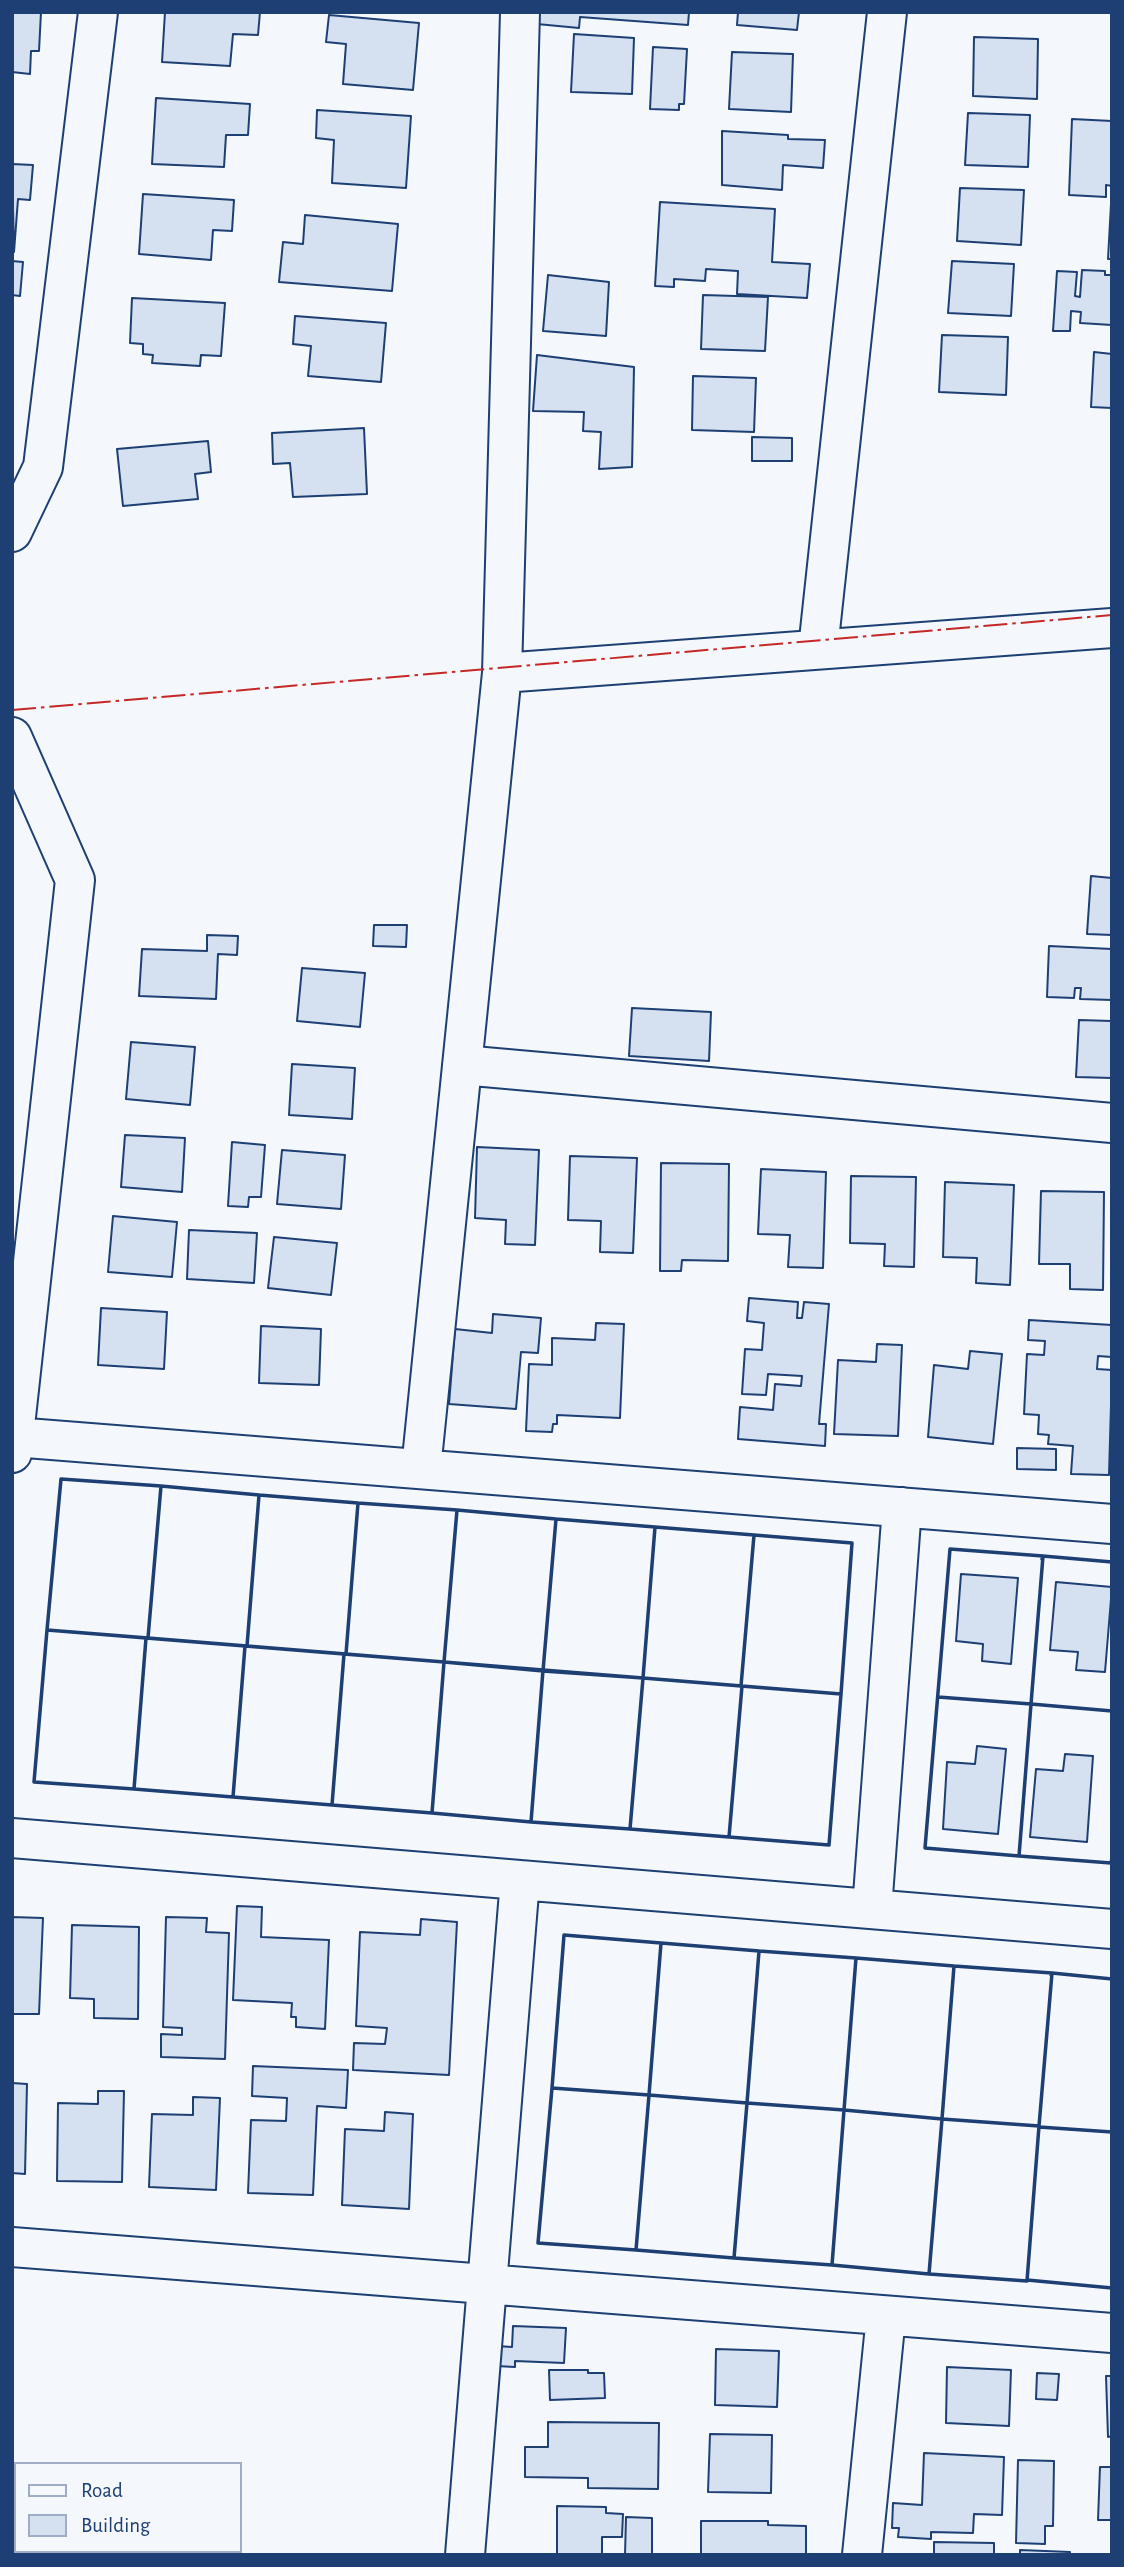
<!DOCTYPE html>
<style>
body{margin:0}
#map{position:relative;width:1124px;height:2567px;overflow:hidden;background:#f4f7fb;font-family:"Alegreya Sans",sans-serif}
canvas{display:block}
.frame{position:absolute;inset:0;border:14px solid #1d3f73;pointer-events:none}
.legend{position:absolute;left:14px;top:2462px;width:228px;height:91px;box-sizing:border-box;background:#f4f7fb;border:2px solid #9eadc5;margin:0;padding:9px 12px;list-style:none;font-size:21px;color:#1d3f73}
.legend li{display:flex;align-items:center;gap:14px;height:35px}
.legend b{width:35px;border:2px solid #9eadc5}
</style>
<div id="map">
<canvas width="1124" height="2567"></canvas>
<div class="frame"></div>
<ul class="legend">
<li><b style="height:9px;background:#f4f7fb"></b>Road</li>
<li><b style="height:19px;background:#d5e0f0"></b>Building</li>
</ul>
</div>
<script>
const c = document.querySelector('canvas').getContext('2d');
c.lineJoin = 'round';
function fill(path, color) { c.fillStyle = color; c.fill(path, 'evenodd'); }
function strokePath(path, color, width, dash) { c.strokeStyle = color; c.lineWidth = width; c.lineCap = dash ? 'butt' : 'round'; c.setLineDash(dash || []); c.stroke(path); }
const building = new Path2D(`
 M 12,12 L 41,12 L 39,51 L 31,51 L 30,74 L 12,72 Z
 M 165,12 L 260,12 L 258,35 L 233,34 L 230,66 L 162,62 Z
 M 538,12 L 689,12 L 688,25 L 580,17 L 579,28 L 537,24 Z
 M 738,12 L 799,12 L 797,30 L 737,25 Z
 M 329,15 L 419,23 L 413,90 L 343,84 L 346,44 L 326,42 Z
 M 574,34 L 634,38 L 632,94 L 571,92 Z
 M 974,37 L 1038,39 L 1037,99 L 973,96 Z
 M 653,47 L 687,49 L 684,104 L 679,104 L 679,110 L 650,109 Z
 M 732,52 L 793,54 L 791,112 L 729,109 Z
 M 156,98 L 250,104 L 248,135 L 226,135 L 224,167 L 152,164 Z
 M 317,110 L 411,116 L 406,188 L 332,183 L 334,140 L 316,138 Z
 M 968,113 L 1030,115 L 1028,167 L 965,165 Z
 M 1072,119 L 1112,121 L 1112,186 L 1106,185 L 1106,197 L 1069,195 Z
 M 722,131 L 788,135 L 788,139 L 825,140 L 823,168 L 783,165 L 782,190 L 722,185 Z
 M 12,164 L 33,165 L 30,200 L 18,199 L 14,252 Z
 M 960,188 L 1024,190 L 1021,245 L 957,241 Z
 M 143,194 L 234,200 L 232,231 L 213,230 L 211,260 L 139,254 Z
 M 660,202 L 775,209 L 772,262 L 810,264 L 807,298 L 737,294 L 738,271 L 706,269 L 705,281 L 674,279 L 674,287 L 655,286 Z
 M 1111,204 L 1112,204 L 1112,259 L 1108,259 Z
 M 305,215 L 398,224 L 392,291 L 279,282 L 283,242 L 303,244 Z
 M 12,261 L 23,262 L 20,296 L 12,295 Z
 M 952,261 L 1014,264 L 1011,316 L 948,313 Z
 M 1082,270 L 1105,271 L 1105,275 L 1112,275 L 1112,325 L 1080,323 L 1081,312 L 1071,311 L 1070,331 L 1053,331 L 1057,271 L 1077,272 L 1075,296 L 1080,297 Z
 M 548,275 L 609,282 L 606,336 L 543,331 Z
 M 703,295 L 768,297 L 765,351 L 701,349 Z
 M 132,298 L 225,303 L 221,356 L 201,355 L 200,366 L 152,363 L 153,355 L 143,354 L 143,344 L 130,343 Z
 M 295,316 L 386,323 L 381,382 L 308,376 L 311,346 L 293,344 Z
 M 942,335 L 1008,337 L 1006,395 L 939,392 Z
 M 1094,352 L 1112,354 L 1112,408 L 1091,407 Z
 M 537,355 L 634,367 L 632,467 L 599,469 L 601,432 L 583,431 L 584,412 L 533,411 Z
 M 693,376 L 756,378 L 754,432 L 692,430 Z
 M 364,428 L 367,494 L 293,497 L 290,463 L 273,464 L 272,433 Z
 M 752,437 L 792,438 L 792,461 L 752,461 Z
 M 208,441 L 211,472 L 195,474 L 198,499 L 123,506 L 117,449 Z
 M 1091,876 L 1112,878 L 1112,935 L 1087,934 Z
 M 374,925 L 407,925 L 406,947 L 373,946 Z
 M 207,935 L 238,936 L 237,955 L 218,954 L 216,999 L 139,996 L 142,949 L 207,951 Z
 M 1049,946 L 1112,949 L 1112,1000 L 1080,999 L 1081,988 L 1075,988 L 1074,998 L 1047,997 Z
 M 302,968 L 365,973 L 360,1027 L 297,1021 Z
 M 632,1008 L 711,1012 L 709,1061 L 629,1056 Z
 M 1079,1020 L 1112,1021 L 1112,1078 L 1076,1077 Z
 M 131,1042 L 195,1047 L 190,1105 L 126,1099 Z
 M 292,1064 L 355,1068 L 352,1119 L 289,1115 Z
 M 125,1135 L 185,1138 L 182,1192 L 121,1187 Z
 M 232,1142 L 265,1145 L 261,1197 L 249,1197 L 248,1207 L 228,1206 Z
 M 477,1147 L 539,1150 L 535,1245 L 505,1244 L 506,1220 L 475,1218 Z
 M 282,1150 L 345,1155 L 341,1209 L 277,1204 Z
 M 570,1156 L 637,1158 L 633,1253 L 600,1252 L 601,1221 L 568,1220 Z
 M 661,1163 L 729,1164 L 728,1261 L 682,1260 L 681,1271 L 660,1271 Z
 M 761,1169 L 826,1172 L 823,1268 L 788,1267 L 790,1235 L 758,1234 Z
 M 851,1176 L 916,1177 L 914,1267 L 884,1266 L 885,1244 L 850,1243 Z
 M 945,1182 L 1014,1185 L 1010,1285 L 976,1283 L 977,1258 L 943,1257 Z
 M 1041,1191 L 1104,1192 L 1103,1290 L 1070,1289 L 1070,1264 L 1039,1264 Z
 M 113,1216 L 177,1222 L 172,1277 L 108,1272 Z
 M 189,1230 L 257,1233 L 254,1283 L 187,1279 Z
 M 274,1237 L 337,1243 L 331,1295 L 268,1288 Z
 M 749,1298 L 798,1302 L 797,1318 L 802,1318 L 804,1302 L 829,1304 L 819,1424 L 826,1424 L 825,1446 L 738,1439 L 740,1407 L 773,1410 L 775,1384 L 801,1386 L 802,1376 L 768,1374 L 766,1395 L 742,1394 L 745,1349 L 762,1350 L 764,1323 L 747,1321 Z
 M 101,1308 L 167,1312 L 164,1369 L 98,1365 Z
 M 493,1314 L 541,1318 L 538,1353 L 521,1352 L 516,1409 L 449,1404 L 455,1329 L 492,1333 Z
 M 1029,1320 L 1112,1325 L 1112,1357 L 1098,1356 L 1097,1369 L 1112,1370 L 1109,1475 L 1071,1474 L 1073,1446 L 1048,1444 L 1049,1435 L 1038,1434 L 1039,1415 L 1024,1414 L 1027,1354 L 1044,1355 L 1045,1341 L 1028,1340 Z
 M 596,1323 L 624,1324 L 620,1418 L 557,1415 L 557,1424 L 553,1424 L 552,1432 L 526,1431 L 529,1364 L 552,1365 L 552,1338 L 595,1340 Z
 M 261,1326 L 321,1329 L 319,1385 L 259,1383 Z
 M 877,1344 L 902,1345 L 898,1436 L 834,1434 L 838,1360 L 876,1362 Z
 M 970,1351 L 1002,1354 L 993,1444 L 928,1437 L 934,1365 L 968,1369 Z
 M 1017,1448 L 1056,1449 L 1056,1470 L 1017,1469 Z
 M 961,1574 L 1018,1578 L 1011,1664 L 982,1661 L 983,1644 L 956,1641 Z
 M 1056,1582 L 1112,1587 L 1105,1672 L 1076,1670 L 1078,1652 L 1050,1650 Z
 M 977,1746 L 1006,1749 L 998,1834 L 943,1829 L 947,1762 L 975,1764 Z
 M 1065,1754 L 1093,1756 L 1087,1842 L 1030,1837 L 1036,1769 L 1063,1771 Z
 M 237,1906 L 262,1907 L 261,1937 L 329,1940 L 325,2029 L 296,2027 L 296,2017 L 291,2017 L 292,2003 L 233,2000 Z
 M 12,1917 L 43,1918 L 39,2014 L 12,2014 Z
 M 166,1917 L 207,1918 L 206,1932 L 229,1933 L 225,2059 L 161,2057 L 161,2034 L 182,2035 L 182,2028 L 163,2027 Z
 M 421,1919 L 457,1922 L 449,2075 L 353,2070 L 354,2043 L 385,2044 L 387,2028 L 356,2026 L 360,1932 L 420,1935 Z
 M 72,1925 L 139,1927 L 138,2019 L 94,2018 L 94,1999 L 70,1998 Z
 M 253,2066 L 348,2070 L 346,2108 L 317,2106 L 313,2195 L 248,2193 L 251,2120 L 286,2121 L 287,2098 L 252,2096 Z
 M 12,2083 L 27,2084 L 25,2174 L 12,2173 Z
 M 98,2091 L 124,2091 L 122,2182 L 57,2181 L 58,2103 L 98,2104 Z
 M 193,2097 L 220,2098 L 216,2190 L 149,2187 L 152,2114 L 193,2115 Z
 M 385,2112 L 413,2114 L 409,2209 L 342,2205 L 345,2129 L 384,2131 Z
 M 513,2326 L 566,2328 L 564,2363 L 515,2361 L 515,2367 L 496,2366 L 497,2346 L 512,2347 Z
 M 716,2349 L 779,2351 L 777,2407 L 715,2405 Z
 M 947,2367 L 1011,2370 L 1009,2426 L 946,2423 Z
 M 549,2370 L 588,2370 L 588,2373 L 604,2373 L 605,2398 L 550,2400 Z
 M 1037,2373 L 1059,2374 L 1057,2400 L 1036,2399 Z
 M 1106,2376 L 1112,2376 L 1112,2436 L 1108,2437 Z
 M 548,2422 L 659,2423 L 658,2489 L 588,2488 L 588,2478 L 525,2477 L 525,2447 L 548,2447 Z
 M 710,2434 L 772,2435 L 771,2493 L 708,2492 Z
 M 924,2453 L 1004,2457 L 1002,2515 L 974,2514 L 973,2533 L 931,2532 L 931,2539 L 898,2537 L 899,2528 L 892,2528 L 893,2503 L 922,2505 Z
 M 1018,2460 L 1054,2461 L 1053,2526 L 1045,2526 L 1045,2544 L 1016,2543 Z
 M 1100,2467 L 1112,2467 L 1112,2520 L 1098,2520 Z
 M 557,2506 L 606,2507 L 606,2513 L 623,2514 L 622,2537 L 602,2537 L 602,2555 L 557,2555 Z
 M 626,2517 L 652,2518 L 652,2555 L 625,2555 Z
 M 701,2521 L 768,2521 L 768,2525 L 806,2526 L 806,2555 L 701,2555 Z
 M 934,2542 L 994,2543 L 994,2555 L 934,2555 Z
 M 1020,2550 L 1070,2552 L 1070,2555 L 1020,2555 Z`);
fill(building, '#d5e0f0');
strokePath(building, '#1d3f73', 2);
const street = new Path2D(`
 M 12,532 L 43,467 L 98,12
 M 818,649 L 887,12
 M 502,673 L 1112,628
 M 12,737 L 75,880 L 12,1453
 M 462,1065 L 1112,1123
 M 14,1437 L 1112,1524
 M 421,1469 L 502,673 L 520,12
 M 12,1838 L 1112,1929
 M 872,1909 L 902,1507
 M 12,2247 L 1112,2333
 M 465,2555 L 520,1880
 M 862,2555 L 886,2316`);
strokePath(street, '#1d3f73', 42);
strokePath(street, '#f4f7fb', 38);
strokePath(new Path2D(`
 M 61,1479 L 161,1486 L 148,1638 L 47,1630 Z
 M 161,1486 L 259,1495 L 247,1646 L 148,1638 Z
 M 259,1495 L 358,1503 L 346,1654 L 247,1646 Z
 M 358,1503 L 457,1510 L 444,1662 L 346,1654 Z
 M 457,1510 L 556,1519 L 543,1671 L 444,1662 Z
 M 556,1519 L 655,1527 L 643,1678 L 543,1671 Z
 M 655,1527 L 754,1535 L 741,1686 L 643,1678 Z
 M 754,1535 L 852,1543 L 841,1694 L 741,1686 Z
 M 1042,1559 L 1043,1556 L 1112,1562
 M 47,1630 L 146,1638 L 134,1789 L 34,1782 Z
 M 146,1638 L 245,1646 L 233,1797 L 134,1789 Z
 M 245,1646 L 344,1654 L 332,1805 L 233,1797 Z
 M 344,1654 L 444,1662 L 432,1813 L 332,1805 Z
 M 444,1662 L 543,1670 L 531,1822 L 432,1813 Z
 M 543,1670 L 643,1678 L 630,1829 L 531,1822 Z
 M 643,1678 L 742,1686 L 729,1837 L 630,1829 Z
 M 742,1686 L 841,1694 L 829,1845 L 729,1837 Z
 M 938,1697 L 1031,1704 L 1043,1556 L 950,1549 L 925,1848 L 1019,1856 L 1031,1704 L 938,1697
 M 1031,1704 L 1112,1711
 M 1019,1856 L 1111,1863 L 1112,1858
 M 564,1935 L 661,1943 L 649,2095 L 552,2088 Z
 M 661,1943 L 759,1951 L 747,2103 L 649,2095 Z
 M 759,1951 L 856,1958 L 844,2110 L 747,2103 Z
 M 856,1958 L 954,1966 L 942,2119 L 844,2110 Z
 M 954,1966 L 1052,1973 L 1039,2126 L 942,2119 Z
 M 1051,1975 L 1052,1973 L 1112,1979
 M 552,2088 L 649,2095 L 636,2250 L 538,2243 Z
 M 649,2095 L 747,2103 L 734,2258 L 636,2250 Z
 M 747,2103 L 844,2110 L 832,2265 L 734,2258 Z
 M 844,2110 L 942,2119 L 929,2274 L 832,2265 Z
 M 942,2119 L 1039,2126 L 1027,2281 L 929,2274 Z
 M 1039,2127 L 1112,2132
 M 1027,2280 L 1112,2288`), '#1d3f73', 3.5);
strokePath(new Path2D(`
 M 12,710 L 1112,615`), '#c62828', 2, [24, 5, 3.5, 5]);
</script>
